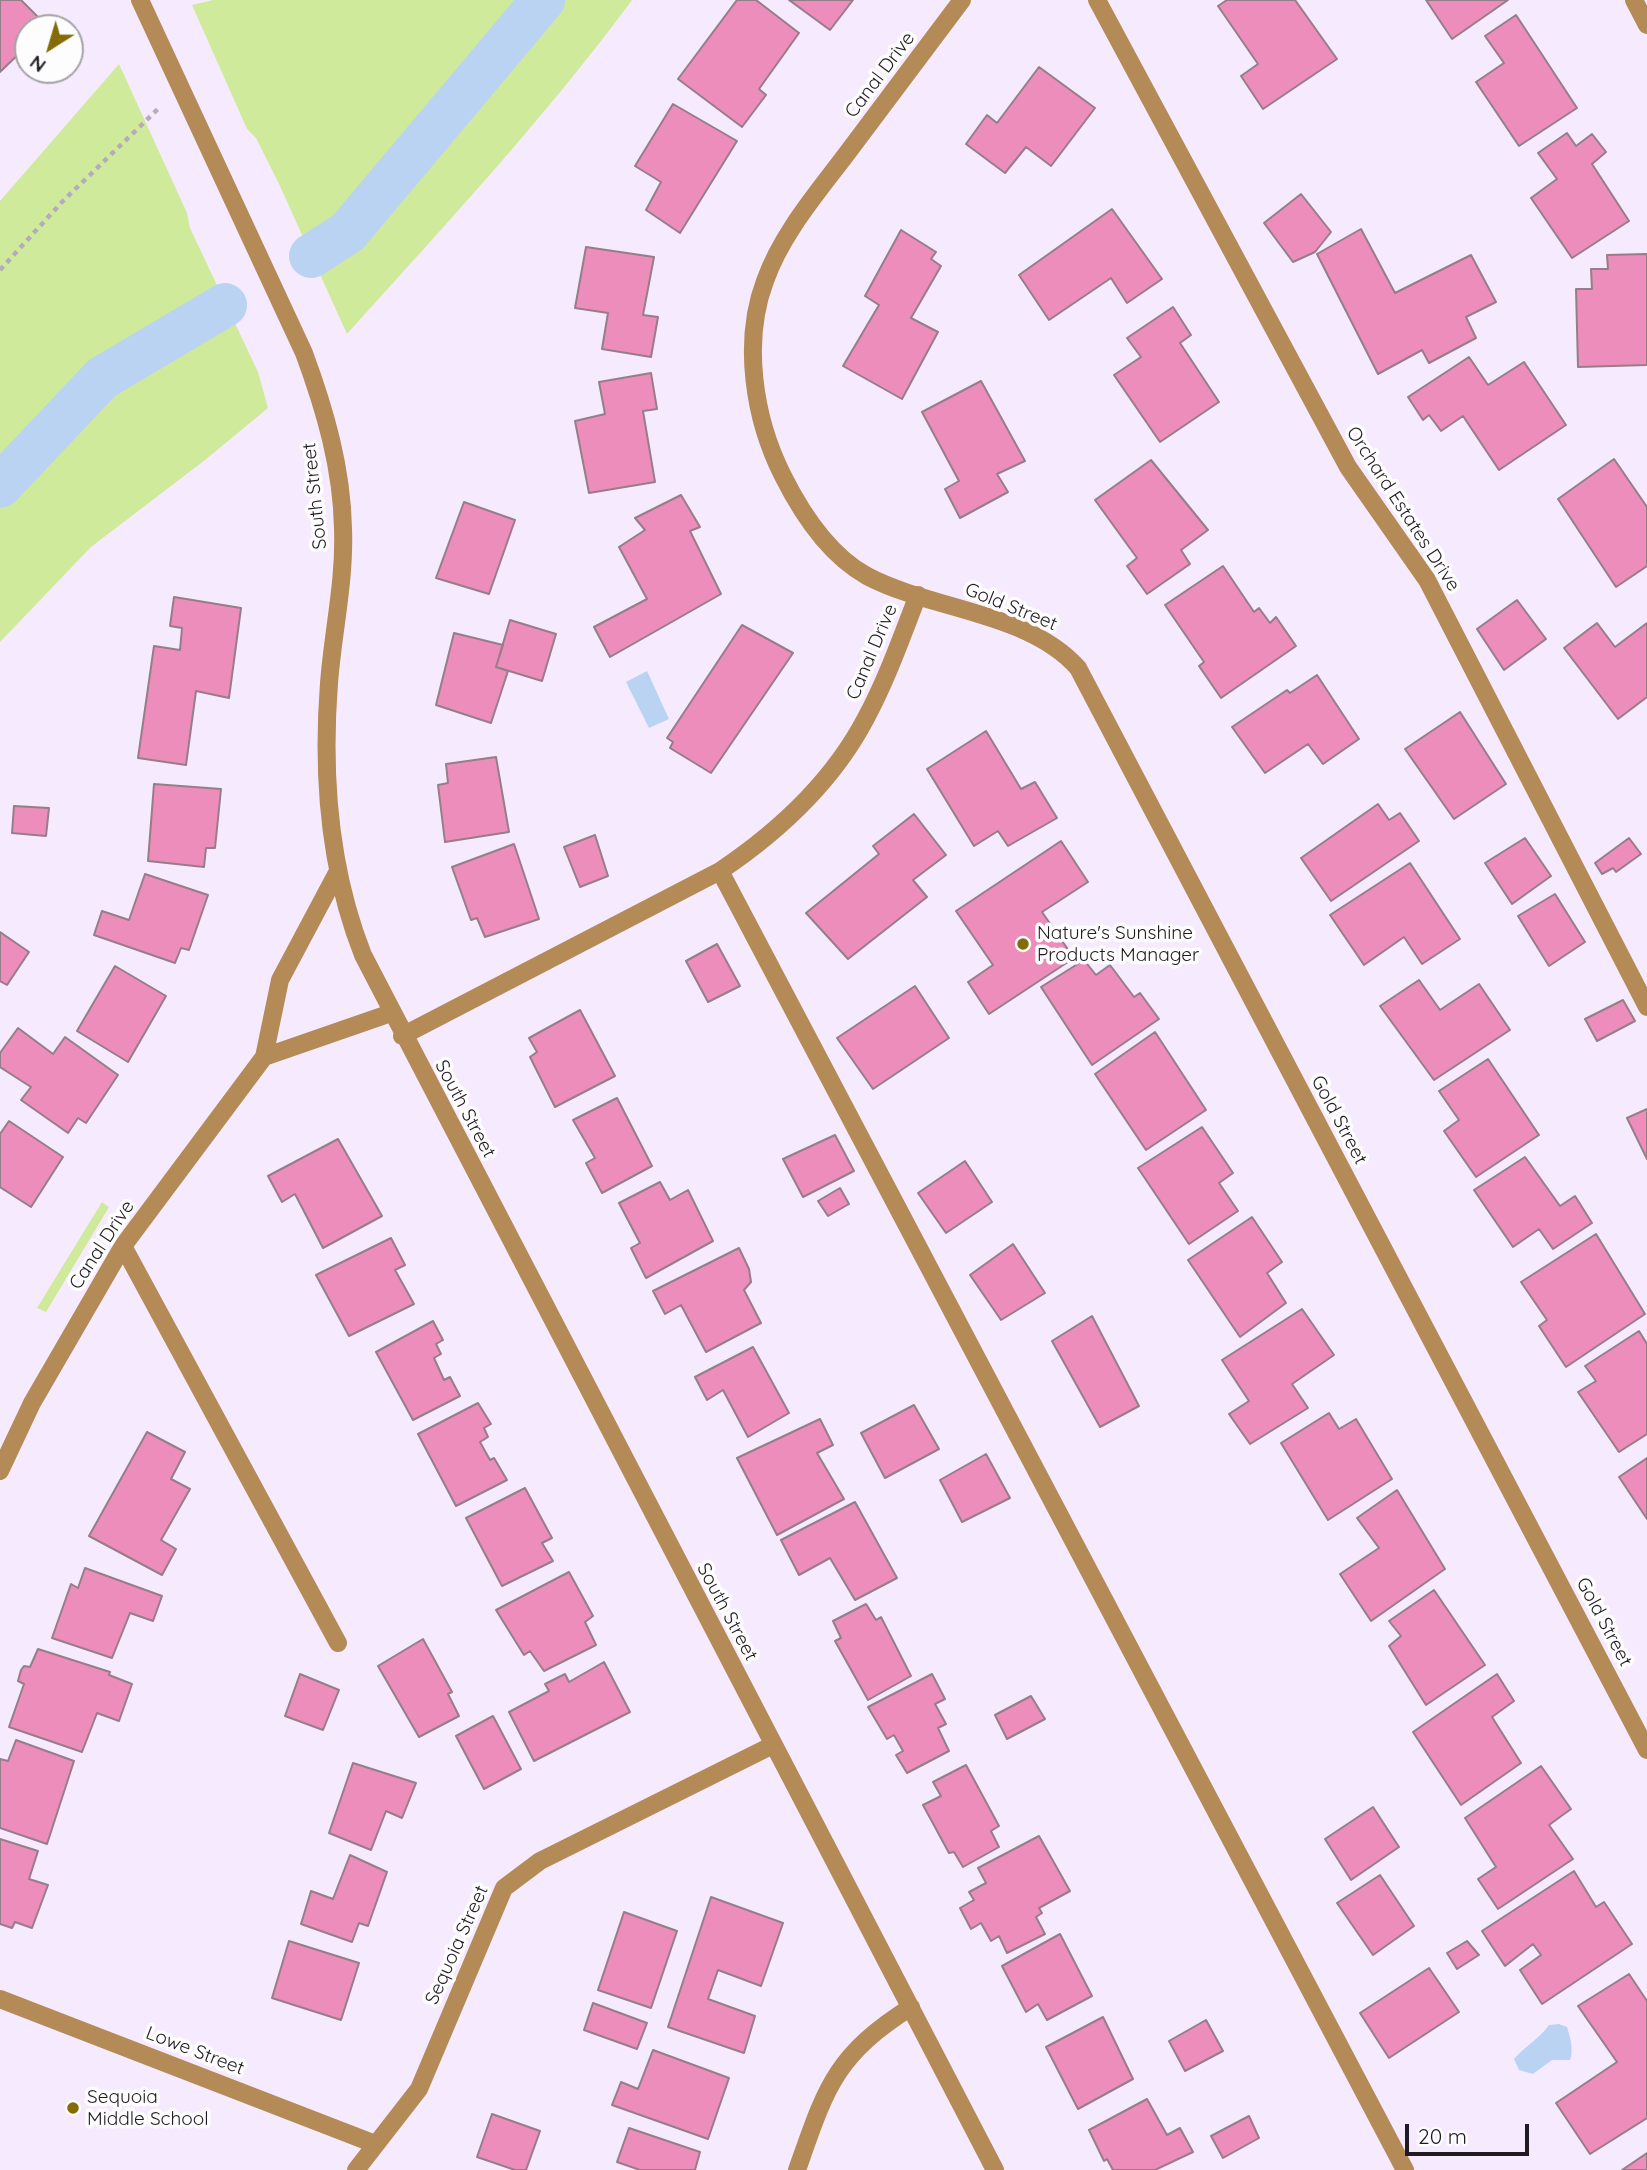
<!DOCTYPE html>
<style>
body{margin:0}
#map{position:relative;width:1647px;height:2170px;overflow:hidden;background:#f6ebfe;font-family:Quicksand,sans-serif}
canvas{display:block}
.north{position:absolute;left:14px;top:14px;width:70px;height:70px;box-sizing:border-box;background:#fdfdfd;border:2px solid #a5a3a6;border-radius:50%;rotate:217deg;font-size:19px;font-weight:700;line-height:28px;text-align:center;color:#201b23}
.north::after{content:'';display:block;margin:auto;width:24px;height:32px;background:#856b06;clip-path:polygon(50% 0,100% 100%,50% 72%,0 100%)}
.scale{position:absolute;left:1405px;top:2124px;width:124px;height:32px;box-sizing:border-box;border:4px solid #201b23;border-top:0;padding-left:9px;font-size:21px;line-height:24px;white-space:nowrap;color:#201b23;-webkit-text-stroke:5px #fdfdfd;paint-order:stroke}
</style>
<div id="map">
<canvas width="1647" height="2170"></canvas>
<div class="north">N</div>
<div class="scale">20 m</div>
</div>
<script>
const c = document.querySelector('canvas').getContext('2d');
c.lineJoin = 'round';
function fill(path, color) { c.fillStyle = color; c.fill(path, 'evenodd'); }
function strokePath(path, color, width, dash) { c.strokeStyle = color; c.lineWidth = width; c.lineCap = dash ? 'butt' : 'round'; c.setLineDash(dash || []); c.stroke(path); }
function label(font, color, halo, rows, align = 'center') {
  c.font = font + ' Quicksand,sans-serif'; c.lineWidth = 7; c.setLineDash([]); c.textBaseline = 'middle'; c.strokeStyle = halo; c.fillStyle = color; for (const [text, x, y, turn = 0] of rows) {
    c.save(); c.translate(x, y); c.rotate((+turn || 0) * Math.PI / 180); c.textAlign = isNaN(turn) ? turn : align; if (halo) c.strokeText(text, 0, 0); c.fillText(text, 0, 0); c.restore();
  }
}
fill(new Path2D(`
 M 213,0 L 632,0 C 545,118 445,225 347,334 L 279,184 L 256,138 L 247,129 L 192,5 Z
 M 119,64 L 187,213 L 190,228 L 258,372 L 268,408 L 205,460 L 91,547 L 0,642 L 0,201 Z
 M 102,1202 L 109,1207 L 46,1312 L 37,1308 Z`), '#cfea9b');
fill(new Path2D(`
 M 647,671 L 669,719 L 649,728 L 626,682 Z
 M 1559,2024 L 1567,2027 C 1570,2036 1574,2051 1570,2060 L 1552,2060 L 1533,2074 L 1519,2070 L 1514,2059 C 1525,2046 1539,2039 1549,2025 Z`), '#bad3f3');
strokePath(new Path2D(`
 M 311,256 L 348,232 L 543,0
 M 0,486 L 102,378 L 225,305`), '#bad3f3', 44);
const building = new Path2D(`
 M 0,0 L 21,0 L 47,26 L 28,28 L 28,45 L 0,72 Z
 M 737,0 L 756,0 L 799,33 L 759,89 L 766,95 L 742,127 L 678,79 Z
 M 789,0 L 853,0 L 830,30 Z
 M 1227,0 L 1295,0 L 1337,59 L 1263,109 L 1241,76 L 1258,64 L 1218,6 Z
 M 1426,0 L 1508,0 L 1452,39 Z
 M 1516,15 L 1577,108 L 1519,146 L 1476,82 L 1504,63 L 1485,36 Z
 M 1039,67 L 1095,108 L 1051,166 L 1026,147 L 1005,173 L 966,144 L 987,115 L 997,123 Z
 M 673,104 L 737,141 L 680,233 L 646,210 L 661,182 L 635,166 Z
 M 1567,133 L 1576,146 L 1592,134 L 1606,152 L 1592,164 L 1629,221 L 1572,258 L 1531,198 L 1557,179 L 1538,153 Z
 M 1301,194 L 1331,232 L 1315,252 L 1293,262 L 1264,223 Z
 M 1112,209 L 1162,279 L 1127,303 L 1111,278 L 1049,320 L 1019,275 Z
 M 1361,229 L 1395,293 L 1471,255 L 1496,302 L 1466,317 L 1476,338 L 1429,363 L 1422,350 L 1378,374 L 1317,254 Z
 M 901,230 L 936,252 L 931,259 L 941,266 L 911,318 L 938,332 L 902,399 L 843,366 L 879,305 L 865,296 Z
 M 586,247 L 654,257 L 643,315 L 658,317 L 651,357 L 602,349 L 608,313 L 575,308 Z
 M 1647,254 L 1647,365 L 1578,367 L 1576,289 L 1592,289 L 1591,269 L 1608,269 L 1607,255 Z
 M 1173,307 L 1191,335 L 1180,343 L 1219,402 L 1160,442 L 1114,375 L 1141,357 L 1127,338 Z
 M 1469,357 L 1488,385 L 1524,362 L 1566,425 L 1499,470 L 1463,416 L 1441,431 L 1429,415 L 1423,420 L 1408,397 Z
 M 651,373 L 657,409 L 643,411 L 655,482 L 589,493 L 575,421 L 605,414 L 599,382 Z
 M 981,381 L 1025,461 L 997,474 L 1008,492 L 960,518 L 945,489 L 959,481 L 922,412 Z
 M 1614,459 L 1647,507 L 1647,566 L 1616,587 L 1558,499 Z
 M 1151,460 L 1208,530 L 1181,550 L 1190,564 L 1147,594 L 1127,566 L 1137,558 L 1095,500 Z
 M 681,495 L 700,527 L 690,531 L 721,594 L 610,657 L 594,627 L 647,599 L 619,547 L 645,530 L 635,518 Z
 M 464,502 L 515,520 L 489,594 L 436,578 Z
 M 1223,566 L 1254,612 L 1259,608 L 1270,623 L 1276,617 L 1296,646 L 1221,698 L 1199,666 L 1204,662 L 1165,605 Z
 M 174,597 L 241,608 L 229,698 L 196,691 L 186,765 L 138,758 L 154,646 L 180,650 L 182,628 L 170,626 Z
 M 1517,600 L 1546,639 L 1504,670 L 1477,629 Z
 M 510,620 L 556,634 L 542,681 L 496,667 Z
 M 1597,623 L 1615,647 L 1647,623 L 1647,697 L 1618,719 L 1564,648 Z
 M 742,625 L 793,653 L 711,773 L 670,748 L 673,742 L 667,738 Z
 M 454,633 L 503,645 L 496,667 L 508,671 L 491,723 L 436,705 Z
 M 1317,675 L 1359,739 L 1323,764 L 1308,744 L 1265,773 L 1232,727 L 1287,690 L 1290,693 Z
 M 1460,712 L 1506,784 L 1454,819 L 1405,749 Z
 M 986,731 L 1021,789 L 1035,782 L 1057,818 L 1008,846 L 998,831 L 974,846 L 927,769 Z
 M 496,757 L 509,832 L 445,842 L 438,785 L 448,783 L 446,764 Z
 M 154,784 L 221,789 L 215,848 L 206,848 L 204,867 L 148,861 Z
 M 1378,804 L 1389,820 L 1400,813 L 1419,841 L 1331,901 L 1301,858 Z
 M 14,806 L 49,808 L 46,836 L 12,833 Z
 M 914,814 L 946,855 L 913,880 L 927,897 L 848,959 L 806,913 L 879,854 L 873,846 Z
 M 595,835 L 608,876 L 580,887 L 564,847 Z
 M 1525,838 L 1551,876 L 1512,904 L 1485,863 Z
 M 1629,838 L 1641,854 L 1616,872 L 1613,868 L 1602,874 L 1595,863 Z
 M 1061,841 L 1088,882 L 1042,912 L 1074,958 L 989,1014 L 968,982 L 993,965 L 956,911 Z
 M 514,844 L 539,919 L 485,937 L 477,918 L 471,920 L 452,867 Z
 M 1410,863 L 1460,939 L 1422,964 L 1404,937 L 1364,965 L 1330,915 Z
 M 145,874 L 208,895 L 189,950 L 181,948 L 175,963 L 94,935 L 102,911 L 129,920 Z
 M 1555,894 L 1585,942 L 1549,966 L 1518,916 Z
 M 0,932 L 29,952 L 7,985 L 0,981 Z
 M 717,944 L 740,986 L 708,1002 L 686,961 Z
 M 1084,960 L 1096,975 L 1110,965 L 1134,997 L 1140,993 L 1159,1019 L 1092,1065 L 1041,987 Z
 M 115,966 L 166,996 L 128,1062 L 77,1031 Z
 M 1419,980 L 1440,1010 L 1479,984 L 1510,1030 L 1434,1080 L 1380,1006 Z
 M 915,986 L 949,1038 L 873,1089 L 837,1038 Z
 M 1623,1000 L 1635,1021 L 1597,1041 L 1585,1019 Z
 M 580,1010 L 615,1076 L 555,1107 L 530,1057 L 537,1052 L 529,1038 Z
 M 18,1028 L 53,1054 L 65,1037 L 118,1075 L 86,1123 L 78,1118 L 68,1133 L 21,1100 L 31,1087 L 0,1067 L 0,1053 Z
 M 1155,1032 L 1206,1110 L 1146,1150 L 1095,1074 Z
 M 1488,1059 L 1539,1135 L 1476,1177 L 1444,1131 L 1459,1120 L 1439,1091 Z
 M 617,1098 L 652,1166 L 602,1193 L 586,1163 L 595,1158 L 573,1120 Z
 M 1647,1109 L 1647,1159 L 1627,1118 Z
 M 9,1121 L 63,1157 L 31,1207 L 0,1187 L 0,1134 Z
 M 1202,1127 L 1233,1173 L 1219,1183 L 1238,1211 L 1189,1244 L 1138,1168 Z
 M 835,1135 L 854,1171 L 803,1197 L 783,1159 Z
 M 338,1139 L 382,1216 L 323,1248 L 295,1194 L 282,1202 L 268,1176 Z
 M 1525,1157 L 1560,1206 L 1575,1196 L 1592,1223 L 1553,1249 L 1539,1229 L 1513,1247 L 1474,1190 Z
 M 965,1161 L 992,1202 L 946,1233 L 918,1193 Z
 M 660,1182 L 670,1200 L 688,1190 L 713,1241 L 646,1278 L 631,1248 L 640,1243 L 619,1203 Z
 M 840,1188 L 849,1204 L 828,1216 L 818,1201 Z
 M 1252,1217 L 1282,1262 L 1267,1273 L 1286,1303 L 1240,1337 L 1188,1260 Z
 M 1596,1234 L 1645,1314 L 1566,1367 L 1539,1326 L 1547,1320 L 1521,1282 Z
 M 391,1238 L 405,1265 L 395,1270 L 414,1304 L 349,1336 L 316,1275 Z
 M 1013,1244 L 1045,1293 L 1001,1320 L 970,1275 Z
 M 739,1248 L 749,1269 L 751,1282 L 744,1290 L 761,1323 L 706,1352 L 681,1305 L 665,1314 L 653,1291 Z
 M 1302,1309 L 1334,1355 L 1292,1384 L 1308,1408 L 1250,1444 L 1229,1414 L 1249,1401 L 1222,1360 Z
 M 1092,1316 L 1139,1406 L 1100,1427 L 1052,1341 Z
 M 433,1321 L 443,1340 L 436,1344 L 441,1354 L 434,1358 L 444,1380 L 450,1377 L 460,1396 L 413,1420 L 376,1352 Z
 M 1639,1331 L 1647,1344 L 1647,1434 L 1619,1452 L 1578,1392 L 1596,1381 L 1585,1366 Z
 M 753,1347 L 789,1413 L 748,1437 L 723,1390 L 707,1400 L 695,1377 Z
 M 478,1403 L 491,1424 L 484,1428 L 488,1437 L 480,1442 L 490,1460 L 494,1458 L 507,1480 L 456,1506 L 418,1434 Z
 M 914,1405 L 939,1449 L 885,1478 L 861,1433 Z
 M 1329,1413 L 1339,1429 L 1356,1419 L 1392,1479 L 1328,1520 L 1281,1443 Z
 M 820,1419 L 833,1445 L 817,1453 L 844,1499 L 777,1535 L 737,1458 Z
 M 147,1432 L 185,1452 L 171,1479 L 190,1489 L 161,1540 L 176,1549 L 162,1575 L 89,1536 Z
 M 986,1454 L 1010,1498 L 962,1522 L 940,1480 Z
 M 1647,1458 L 1647,1519 L 1619,1477 Z
 M 525,1488 L 552,1538 L 542,1543 L 553,1561 L 502,1586 L 466,1518 Z
 M 1397,1490 L 1445,1569 L 1371,1621 L 1340,1574 L 1379,1548 L 1357,1518 Z
 M 855,1502 L 897,1578 L 855,1600 L 830,1558 L 799,1575 L 781,1540 Z
 M 85,1568 L 162,1596 L 153,1621 L 130,1613 L 112,1658 L 52,1638 L 71,1584 L 78,1588 Z
 M 569,1572 L 593,1616 L 585,1622 L 596,1645 L 544,1671 L 530,1651 L 524,1655 L 496,1610 Z
 M 1434,1590 L 1485,1665 L 1426,1705 L 1389,1646 L 1401,1636 L 1389,1621 Z
 M 866,1604 L 876,1620 L 881,1617 L 911,1676 L 868,1700 L 835,1641 L 841,1638 L 833,1621 Z
 M 423,1639 L 452,1692 L 448,1694 L 459,1716 L 419,1737 L 378,1666 Z
 M 38,1649 L 110,1672 L 109,1675 L 132,1684 L 119,1721 L 97,1713 L 82,1752 L 9,1727 L 24,1684 L 18,1681 L 21,1670 L 24,1666 L 30,1667 Z
 M 604,1662 L 630,1712 L 534,1761 L 509,1712 L 549,1691 L 545,1684 L 565,1674 L 569,1682 Z
 M 300,1674 L 339,1690 L 323,1730 L 285,1716 Z
 M 932,1674 L 945,1699 L 935,1704 L 946,1724 L 938,1728 L 949,1751 L 907,1773 L 896,1755 L 903,1751 L 894,1735 L 887,1739 L 868,1707 Z
 M 1497,1674 L 1514,1701 L 1492,1717 L 1521,1763 L 1461,1805 L 1413,1732 Z
 M 1031,1696 L 1045,1719 L 1007,1739 L 995,1715 Z
 M 493,1716 L 521,1769 L 484,1789 L 456,1736 Z
 M 16,1740 L 74,1761 L 47,1844 L 0,1828 L 0,1759 L 8,1761 Z
 M 353,1763 L 416,1783 L 402,1818 L 386,1811 L 371,1850 L 329,1833 Z
 M 966,1765 L 999,1826 L 991,1831 L 999,1847 L 963,1867 L 954,1852 L 949,1853 L 923,1805 L 941,1796 L 933,1782 Z
 M 1541,1766 L 1571,1809 L 1549,1825 L 1573,1859 L 1498,1909 L 1478,1879 L 1496,1867 L 1465,1818 Z
 M 1373,1807 L 1399,1847 L 1351,1880 L 1325,1839 Z
 M 1039,1836 L 1070,1891 L 1039,1908 L 1042,1913 L 1036,1917 L 1045,1934 L 1007,1953 L 999,1936 L 991,1941 L 981,1923 L 971,1929 L 960,1908 L 974,1900 L 969,1892 L 986,1883 L 978,1868 Z
 M 0,1839 L 38,1851 L 29,1879 L 48,1885 L 32,1928 L 15,1922 L 12,1928 L 0,1924 Z
 M 350,1855 L 387,1872 L 368,1926 L 359,1923 L 352,1942 L 301,1924 L 311,1891 L 333,1899 Z
 M 1574,1871 L 1596,1907 L 1604,1902 L 1632,1944 L 1542,2004 L 1520,1970 L 1541,1955 L 1533,1944 L 1505,1966 L 1482,1931 Z
 M 1380,1875 L 1414,1926 L 1373,1955 L 1337,1903 Z
 M 711,1897 L 783,1923 L 761,1986 L 718,1970 L 708,1999 L 755,2016 L 744,2053 L 668,2027 Z
 M 624,1912 L 677,1931 L 651,2008 L 598,1990 Z
 M 1060,1934 L 1092,1996 L 1047,2020 L 1038,2004 L 1026,2012 L 1002,1966 Z
 M 289,1941 L 359,1963 L 341,2020 L 272,1998 Z
 M 1467,1941 L 1479,1955 L 1457,1969 L 1447,1953 Z
 M 1429,1968 L 1459,2012 L 1389,2058 L 1360,2013 Z
 M 1629,1974 L 1647,2001 L 1647,2118 L 1590,2154 L 1556,2103 L 1617,2062 L 1578,2006 Z
 M 593,2003 L 647,2023 L 637,2049 L 584,2030 Z
 M 1103,2017 L 1133,2079 L 1078,2109 L 1046,2047 Z
 M 1206,2020 L 1223,2051 L 1185,2071 L 1169,2041 Z
 M 653,2050 L 729,2078 L 708,2139 L 612,2105 L 621,2082 L 638,2089 Z
 M 1147,2099 L 1167,2135 L 1180,2128 L 1193,2152 L 1155,2170 L 1113,2170 L 1107,2159 L 1104,2161 L 1089,2130 Z
 M 492,2114 L 540,2131 L 526,2170 L 515,2170 L 477,2157 Z
 M 1249,2116 L 1259,2138 L 1223,2158 L 1211,2136 Z
 M 629,2128 L 700,2152 L 695,2170 L 640,2170 L 617,2162 Z
 M 1647,2153 L 1647,2170 L 1622,2170 Z`);
fill(building, '#ed8dbc');
strokePath(building, '#977d89', 2);
strokePath(new Path2D(`
 M 0,270 L 62,202 L 159,108`), '#b5acbb', 4.5, [5, 5]);
strokePath(new Path2D(`
 M 140,0 L 304,353 C 325,410 342,468 343,529 C 345,581 333,631 329,683 C 322,774 329,869 363,955 L 995,2170
 M 962,0 C 924,51 886,101 848,152 C 818,192 782,233 765,281 C 742,342 754,419 783,476 C 802,514 829,555 867,576 C 931,610 1029,612 1078,668 L 1647,1750
 M 1097,0 L 1348,467 L 1427,580 L 1647,1007
 M 1634,0 L 1647,25
 M 720,871 L 1405,2170
 M 402,1036 L 720,871 C 778,832 833,781 866,718 C 887,679 902,636 918,595
 M 264,1057 L 391,1013
 M 123,1246 L 338,1643
 M 0,1471 L 32,1403 L 123,1246 L 264,1057 L 280,980 L 338,871
 M 0,1999 L 375,2144
 M 356,2170 L 419,2089 L 504,1888 L 540,1861 L 773,1745
 M 797,2170 C 826,2088 834,2056 911,2007`), '#b48a57', 18);
for (const [x, y, r, color] of [
 [1023,944,7,"#856b06"],
 [73,2108,7,"#856b06"]
]) { const dot = new Path2D(); dot.arc(x, y, r, 0, 2 * Math.PI); c.fillStyle = color; c.fill(dot); strokePath(dot, '#fdfdfd', 2.5); }
label('19px', '#201b23', '#fdfdfd', [
 ["Canal Drive",880,75,-53],
 ["South Street",315,496,-96],
 ["Orchard Estates Drive",1403,509,57],
 ["Gold Street",1011,607,22],
 ["Canal Drive",872,652,-67],
 ["South Street",465,1109,62],
 ["Gold Street",1339,1120,62],
 ["Canal Drive",102,1245,-57],
 ["South Street",727,1612,62],
 ["Gold Street",1604,1622,62],
 ["Sequoia Street",457,1945,-66],
 ["Lowe Street",195,2051,21]
]);
label('19px', '#201b23', '#fdfdfd', [
 ["Nature's Sunshine",1037,933],
 ["Products Manager",1037,955],
 ["Sequoia",87,2097],
 ["Middle School",87,2119]
], 'left');
</script>
